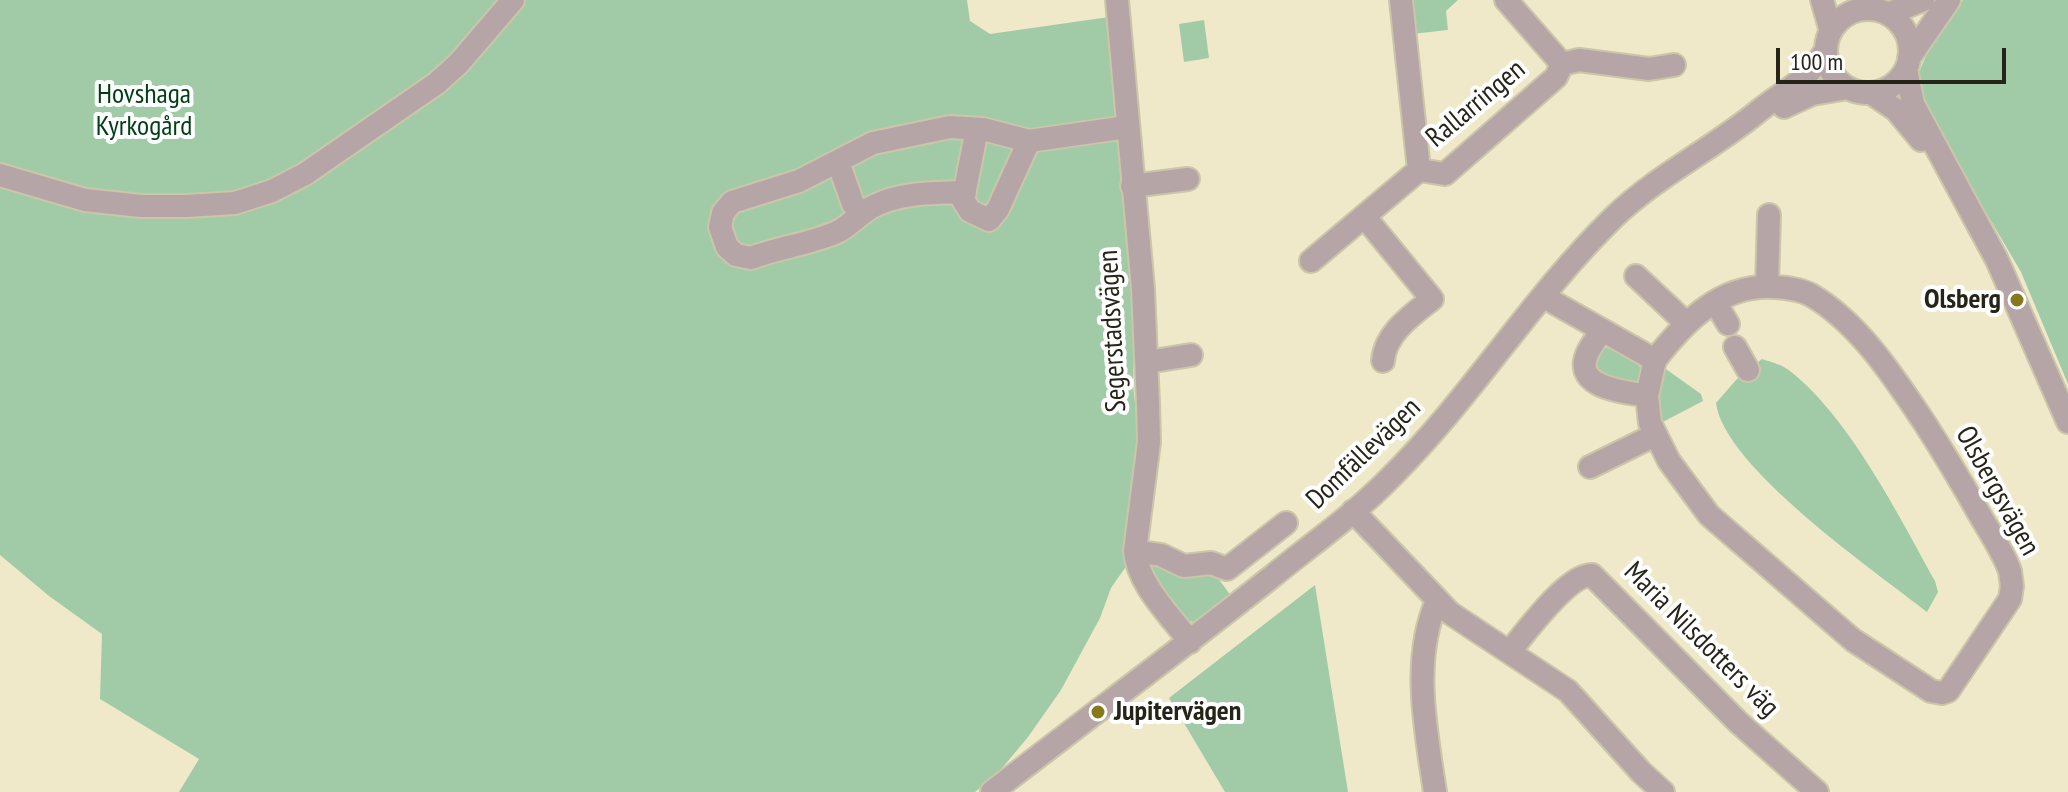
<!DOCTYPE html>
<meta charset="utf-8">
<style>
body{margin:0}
#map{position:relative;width:2068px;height:792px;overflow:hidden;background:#efe9c9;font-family:"PT Sans Narrow",sans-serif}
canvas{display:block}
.scale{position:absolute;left:1776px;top:48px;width:230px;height:36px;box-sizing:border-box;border:4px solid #262418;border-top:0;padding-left:10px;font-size:24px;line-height:28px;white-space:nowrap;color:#262418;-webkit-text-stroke:6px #fff;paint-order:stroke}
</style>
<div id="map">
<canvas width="2068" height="792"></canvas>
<div class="scale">100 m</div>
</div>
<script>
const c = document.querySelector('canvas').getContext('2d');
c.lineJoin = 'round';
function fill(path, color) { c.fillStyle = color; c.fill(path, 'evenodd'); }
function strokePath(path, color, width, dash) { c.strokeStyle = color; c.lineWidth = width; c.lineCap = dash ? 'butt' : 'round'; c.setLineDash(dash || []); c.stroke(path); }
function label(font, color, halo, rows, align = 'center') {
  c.font = font + ' "PT Sans Narrow",sans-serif'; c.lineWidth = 8; c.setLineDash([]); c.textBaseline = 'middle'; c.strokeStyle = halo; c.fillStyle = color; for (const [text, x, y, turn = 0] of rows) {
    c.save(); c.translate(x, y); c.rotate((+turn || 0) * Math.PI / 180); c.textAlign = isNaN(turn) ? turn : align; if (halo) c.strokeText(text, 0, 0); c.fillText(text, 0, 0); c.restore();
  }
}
fill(new Path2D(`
 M 0,0 L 967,0 L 970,21 L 990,34 L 1109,17 L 1135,300 L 1133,385 L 1140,449 L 1127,565 L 1111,588 L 1100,618 L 1061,690 L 1028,737 L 998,773 L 975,792 L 179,792 L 199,759 L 100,699 L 102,634 L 49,596 L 0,555 Z
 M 1408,0 L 1458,0 L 1446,11 L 1448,30 L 1412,34 Z
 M 1963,0 L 2068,0 L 2068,384 L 2021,272 L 1925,109 L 1919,72 L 1930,46 L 1948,16 Z
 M 1204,20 L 1209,58 L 1184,62 L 1179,24 Z
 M 1604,347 C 1622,352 1654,363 1636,385 L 1608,381 L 1592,366 Z
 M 1762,359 C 1771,362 1783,365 1790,371 C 1849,417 1899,516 1935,581 L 1938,592 L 1927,612 C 1875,571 1724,467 1716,403 L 1736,380 Z
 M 1663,367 L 1701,394 L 1703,401 L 1657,425 L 1657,379 Z
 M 1147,561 L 1213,571 L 1231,596 L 1197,623 C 1173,620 1153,583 1147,561 Z
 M 1315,585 L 1348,792 L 1225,792 L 1169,698 Z`), '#a1cba7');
const minor = new Path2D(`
 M 1117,0 L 1143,289 L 1148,403 L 1149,442 L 1135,551 C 1138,585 1170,615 1190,642
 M 1401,0 L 1419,170 L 1445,174 L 1556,77 L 1562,64 L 1506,0
 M 1822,0 L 1831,31
 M1826 51a42 42 0 1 1 84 0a42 42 0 1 1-84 0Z
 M 1888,14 L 1923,0
 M 1909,58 L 1949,0
 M 1562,64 L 1579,60 L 1649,69 L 1674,65
 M 1906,69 L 1913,104 L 1997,260 L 2068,422
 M 1871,93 L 1896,110 L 1921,140
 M 1784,107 L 1812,94 L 1848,88
 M 977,129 L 963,200 L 970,211 L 989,220 L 998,209 L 1029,141
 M 838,162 L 853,204 L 862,213
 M 0,175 L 85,200 L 141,206 L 187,206 L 235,203 L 272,191 L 305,174 L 437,83 L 459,63 L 513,0
 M 1132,186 L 1188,179
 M 965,192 C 935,193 901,192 874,206 C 861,212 851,225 839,231 C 812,244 779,247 751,258 L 736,255 L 727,247 L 720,227 L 723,213 L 732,202 L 799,181 L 873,143 L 950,127 L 983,129 L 1029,141 L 1127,127
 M 1364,216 L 1432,299 C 1412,315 1385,333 1383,361
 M 1311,261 L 1419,170
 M 1636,276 L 1686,323
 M 1767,286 L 1769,215
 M 1544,297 L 1655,360 L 1647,396 L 1650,423 L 1669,461 L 1709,515 L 1853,640 L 1931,691 L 1942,693 L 1948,691 L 2010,599 L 2012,586 L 2010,571 C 2003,552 1991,534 1981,517 C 1963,485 1944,453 1924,422 C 1894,377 1859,323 1811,295 C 1800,289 1787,288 1775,287 C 1722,283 1685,321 1655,360
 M 1715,302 L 1728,324
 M 1602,330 C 1598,337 1592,344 1588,352 C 1571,388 1623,391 1647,396
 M 1735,347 L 1748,370
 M 1147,362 L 1191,355
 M 1590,467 L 1655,435
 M 1353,511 L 1450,613 L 1568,691 L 1641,772 L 1663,792
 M 1135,551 L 1161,555 L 1184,566 L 1211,563 L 1227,569 L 1286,523
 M 1510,651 C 1526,632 1568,574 1592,575 L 1738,722 L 1817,792
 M 992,792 C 1086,719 1181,649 1274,575 C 1313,543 1355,514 1390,478 C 1472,397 1532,297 1614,217 C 1657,176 1710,150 1755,114 C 1784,90 1804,85 1826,50
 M 1435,792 C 1426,731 1411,660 1437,601`);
strokePath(minor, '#cbc6a9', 26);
strokePath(minor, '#b6a5a6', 22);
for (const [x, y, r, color] of [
 [2017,300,8,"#87781c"],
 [1098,712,8,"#87781c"]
]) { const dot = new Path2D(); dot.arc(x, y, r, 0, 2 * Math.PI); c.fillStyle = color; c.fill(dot); strokePath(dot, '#fff', 3); }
label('28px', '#003f16', '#fff', [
 ["Hovshaga",144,95],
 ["Kyrkogård",144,127]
]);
label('28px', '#262418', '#fff', [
 ["Rallarringen",1476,104,-40],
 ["Segerstadsvägen",1113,331,-93],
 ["Domfällevägen",1364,454,-44],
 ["Olsbergsvägen",1997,491,61],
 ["Maria Nilsdotters väg",1701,640,45]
]);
label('bold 28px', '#262418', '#fff', [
 ["Olsberg",2001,300],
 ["Jupitervägen",1114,712,"left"]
], 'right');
</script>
